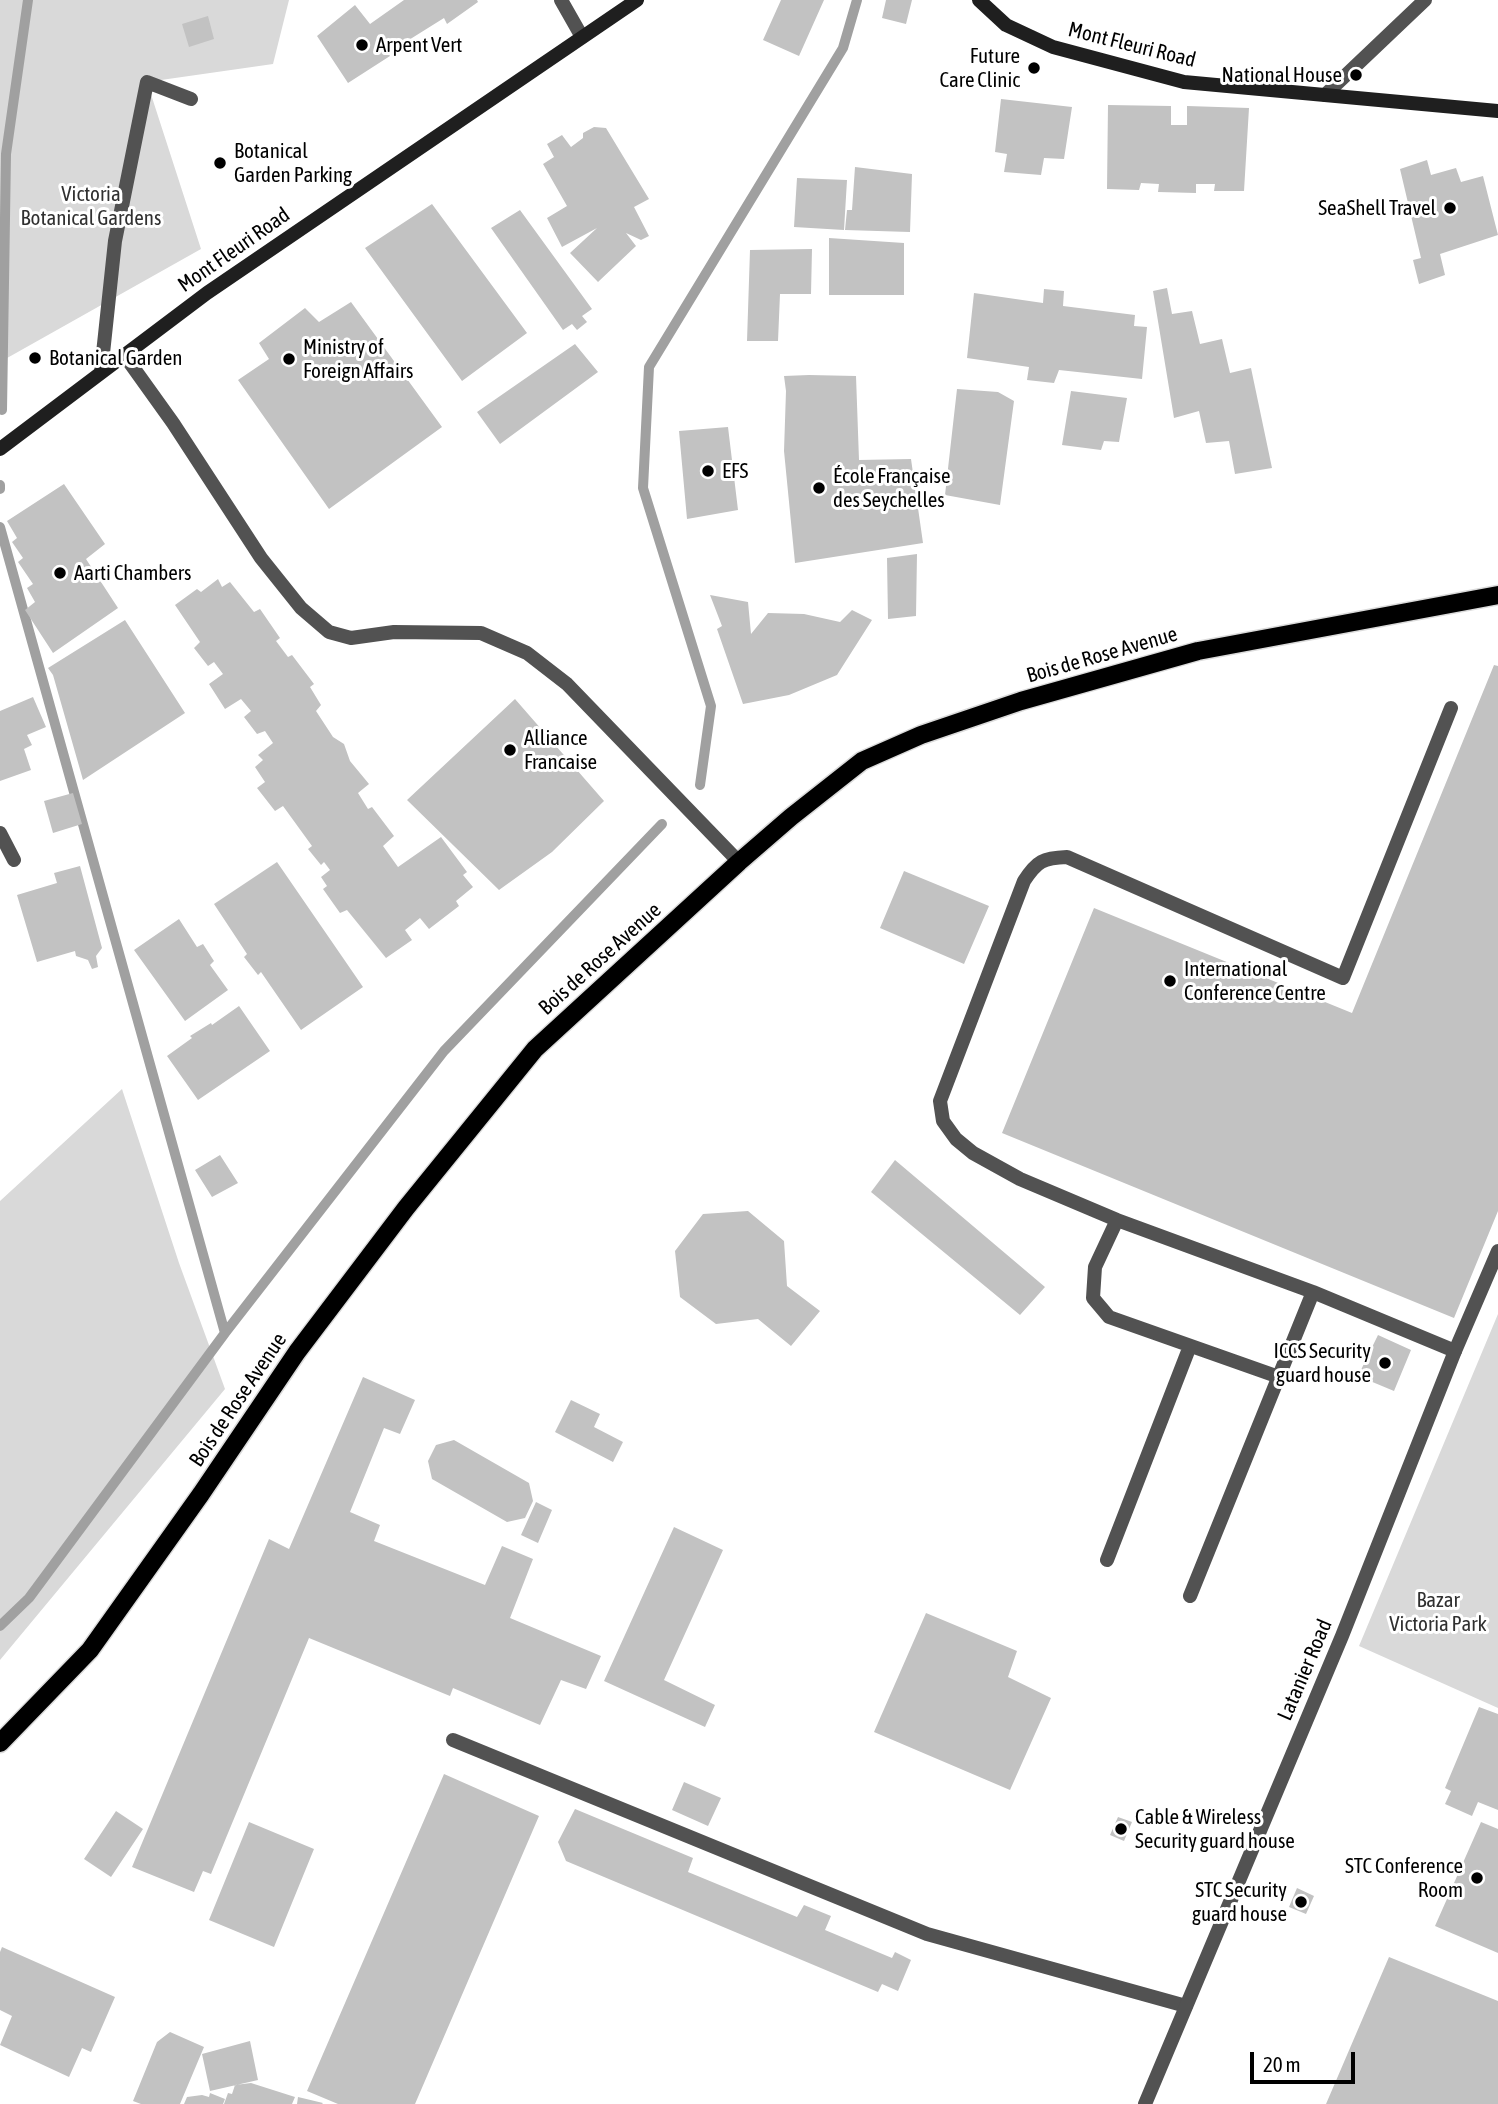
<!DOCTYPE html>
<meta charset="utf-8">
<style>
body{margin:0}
#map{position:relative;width:1498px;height:2104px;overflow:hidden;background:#fff;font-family:"Asap Condensed",sans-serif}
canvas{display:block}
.scale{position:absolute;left:1250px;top:2052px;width:105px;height:32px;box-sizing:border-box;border:4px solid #000;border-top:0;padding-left:9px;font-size:21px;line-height:24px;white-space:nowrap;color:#000;-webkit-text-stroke:5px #fff;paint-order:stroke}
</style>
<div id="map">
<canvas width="1498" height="2104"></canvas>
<div class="scale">20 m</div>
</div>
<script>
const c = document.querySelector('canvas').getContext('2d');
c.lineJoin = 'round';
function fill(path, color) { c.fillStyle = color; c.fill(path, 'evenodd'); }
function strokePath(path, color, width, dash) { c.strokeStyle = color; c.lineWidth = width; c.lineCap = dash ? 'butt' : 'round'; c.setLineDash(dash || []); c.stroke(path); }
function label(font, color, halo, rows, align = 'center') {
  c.font = font + ' "Asap Condensed",sans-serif'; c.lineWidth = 6; c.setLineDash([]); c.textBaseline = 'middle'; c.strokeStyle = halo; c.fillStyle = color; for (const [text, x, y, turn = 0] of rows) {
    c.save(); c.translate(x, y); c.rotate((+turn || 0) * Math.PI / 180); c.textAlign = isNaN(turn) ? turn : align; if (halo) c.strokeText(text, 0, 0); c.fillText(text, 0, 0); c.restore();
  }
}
fill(new Path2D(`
 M 0,0 L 289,0 L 273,64 L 147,82 L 201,249 L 0,362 Z
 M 122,1089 L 179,1263 L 225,1389 L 0,1660 L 0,1201 Z
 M 1498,1314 L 1498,1708 L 1359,1646 Z`), '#d9d9d9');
strokePath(new Path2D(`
 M 2,410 L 6,154 L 28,0
 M 0,489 L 0,485
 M 0,527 L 225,1333
 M 700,785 L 711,706 L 643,488 L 649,367 L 843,48 L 857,0
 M 0,1626 L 29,1598 L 225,1333 L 444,1051 L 662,824`), '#a0a0a0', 10);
fill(new Path2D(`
 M 404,0 L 477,0 L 478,2 L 447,24 L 444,18 L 388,53 L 390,56 L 348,83 L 317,36 L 355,5 L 370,24 Z
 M 781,0 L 824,0 L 799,56 L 763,40 Z
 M 886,0 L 912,0 L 906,24 L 882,18 Z
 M 208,16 L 214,39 L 189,47 L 182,24 Z
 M 1001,99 L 1072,107 L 1064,159 L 1044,158 L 1041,175 L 1004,172 L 1007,154 L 995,152 Z
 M 1108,105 L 1171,106 L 1171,125 L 1187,125 L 1187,106 L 1249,108 L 1244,191 L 1214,191 L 1215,184 L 1196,184 L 1196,193 L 1158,192 L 1159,184 L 1141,183 L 1139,190 L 1107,189 Z
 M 594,127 L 606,128 L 649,199 L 634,207 L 649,236 L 641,240 L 626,233 L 636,246 L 598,282 L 570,253 L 597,228 L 562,247 L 547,218 L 567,206 L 543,164 L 554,157 L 547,144 L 562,135 L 571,147 L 583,138 L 583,133 Z
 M 1427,160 L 1431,175 L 1456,168 L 1461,182 L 1483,176 L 1498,235 L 1440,254 L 1445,275 L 1419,284 L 1413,260 L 1421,258 L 1400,169 Z
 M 855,167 L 912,174 L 910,232 L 845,230 L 847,210 L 852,210 Z
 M 797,178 L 847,180 L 844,230 L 794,227 Z
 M 432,204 L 527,333 L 462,381 L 365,248 Z
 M 520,210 L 592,309 L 582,316 L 587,322 L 577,330 L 572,324 L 563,330 L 491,228 Z
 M 829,238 L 904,243 L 904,295 L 829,295 Z
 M 812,249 L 811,294 L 780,294 L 778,341 L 747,341 L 750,250 Z
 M 1167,288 L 1172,314 L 1192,311 L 1200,344 L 1222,339 L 1230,373 L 1251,368 L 1272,468 L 1235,474 L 1229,441 L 1206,443 L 1199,411 L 1174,418 L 1153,291 Z
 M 1044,289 L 1064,291 L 1063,306 L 1135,315 L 1134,326 L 1147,327 L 1142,379 L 1059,370 L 1054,383 L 1027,380 L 1029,367 L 967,358 L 974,293 L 1043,303 Z
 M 351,302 L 442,427 L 329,509 L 238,380 L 269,359 L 259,343 L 305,308 L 319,322 Z
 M 575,344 L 598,372 L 500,444 L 477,412 Z
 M 809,375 L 856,376 L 859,460 L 911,459 L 923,543 L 795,563 L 784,451 L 786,391 L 784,376 Z
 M 957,389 L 998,392 L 1014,401 L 1000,505 L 945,495 Z
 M 1071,391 L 1127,398 L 1119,442 L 1104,441 L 1101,450 L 1062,445 Z
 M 728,427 L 738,510 L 687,519 L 679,431 Z
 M 64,484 L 105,544 L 86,559 L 118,608 L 53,653 L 25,610 L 35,602 L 27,588 L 33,584 L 18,562 L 23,558 L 12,542 L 17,538 L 7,521 Z
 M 917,554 L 916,616 L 888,619 L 887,558 Z
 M 218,579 L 222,587 L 230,582 L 254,612 L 260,609 L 280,638 L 276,641 L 288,657 L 292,655 L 314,684 L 310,687 L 321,705 L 316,711 L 333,737 L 344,744 L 350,761 L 369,784 L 358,793 L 368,809 L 372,807 L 394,836 L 383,846 L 398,867 L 441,837 L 467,872 L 463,875 L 473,887 L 456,901 L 459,906 L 429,929 L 420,918 L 405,930 L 412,940 L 386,958 L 347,910 L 340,913 L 323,889 L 327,886 L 321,877 L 330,870 L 324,862 L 321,865 L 308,849 L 312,846 L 283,806 L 275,811 L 257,788 L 265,782 L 255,767 L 263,760 L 258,755 L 273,743 L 265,731 L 257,734 L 244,717 L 251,711 L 241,699 L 225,709 L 209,684 L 223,674 L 214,662 L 208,666 L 194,648 L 200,642 L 175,605 L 197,589 L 201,592 Z
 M 710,595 L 748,602 L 751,634 L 768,613 L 804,614 L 840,622 L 852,610 L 872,620 L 837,675 L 789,695 L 743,704 L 717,629 L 722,626 Z
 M 125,620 L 185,713 L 83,780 L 53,675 L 48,668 Z
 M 1494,665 L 1498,666 L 1498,1211 L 1454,1318 L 1002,1133 L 1094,908 L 1352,1013 Z
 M 33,697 L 46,727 L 27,735 L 32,745 L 24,749 L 31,770 L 0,781 L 0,711 Z
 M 515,699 L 604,801 L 552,852 L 499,890 L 407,800 Z
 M 73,793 L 82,824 L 53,833 L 44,801 Z
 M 277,862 L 363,987 L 301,1030 L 261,972 L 258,975 L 244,957 L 247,954 L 214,904 Z
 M 80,866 L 102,948 L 96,956 L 98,967 L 92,969 L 88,960 L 76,956 L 75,951 L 37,962 L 17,895 L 57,883 L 54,873 Z
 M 904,871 L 989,906 L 964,964 L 880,928 Z
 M 179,919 L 197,947 L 203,944 L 214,961 L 210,965 L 228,990 L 185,1021 L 134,950 Z
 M 239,1006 L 270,1051 L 198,1100 L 167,1056 L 192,1038 L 190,1036 L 211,1023 L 212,1025 Z
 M 220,1155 L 238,1183 L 212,1197 L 195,1170 Z
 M 895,1160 L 1045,1287 L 1020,1315 L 871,1192 Z
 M 748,1211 L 784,1241 L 787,1286 L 820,1311 L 791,1346 L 758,1319 L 716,1324 L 680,1297 L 675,1251 L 703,1214 Z
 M 1378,1335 L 1411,1350 L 1394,1391 L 1358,1376 Z
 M 363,1377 L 415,1400 L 400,1434 L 384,1428 L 350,1512 L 380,1525 L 374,1541 L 485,1585 L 502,1546 L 533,1559 L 510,1618 L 601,1656 L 586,1689 L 561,1680 L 540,1725 L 453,1688 L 450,1696 L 309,1638 L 211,1874 L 203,1871 L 194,1892 L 132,1867 L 269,1539 L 289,1549 Z
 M 571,1400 L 600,1414 L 594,1427 L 623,1442 L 613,1462 L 555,1432 Z
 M 454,1440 L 529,1483 L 533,1501 L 525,1518 L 507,1522 L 432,1479 L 428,1461 L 436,1445 Z
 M 536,1502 L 552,1510 L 538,1543 L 521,1535 Z
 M 674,1527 L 723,1550 L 664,1680 L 715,1705 L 705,1727 L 604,1681 Z
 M 926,1613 L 1017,1651 L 1008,1677 L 1051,1698 L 1010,1790 L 874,1732 Z
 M 1479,1707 L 1498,1714 L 1498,1810 L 1478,1802 L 1472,1816 L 1445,1804 L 1451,1791 L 1445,1788 Z
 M 444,1774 L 539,1816 L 415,2104 L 338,2104 L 307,2091 Z
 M 684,1782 L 721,1798 L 708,1826 L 672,1810 Z
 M 575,1809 L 693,1858 L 688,1872 L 797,1917 L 804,1905 L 831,1916 L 825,1930 L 892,1958 L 895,1952 L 911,1960 L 898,1991 L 882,1984 L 878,1992 L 566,1861 L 558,1842 Z
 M 116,1811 L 143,1829 L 111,1877 L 84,1859 Z
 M 1118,1817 L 1132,1822 L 1124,1841 L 1110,1835 Z
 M 249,1822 L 314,1849 L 274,1947 L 209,1920 Z
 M 1481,1822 L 1498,1829 L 1498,1953 L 1435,1926 Z
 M 1297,1888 L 1314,1896 L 1306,1914 L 1289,1907 Z
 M 2,1947 L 115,1997 L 91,2052 L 82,2048 L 69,2077 L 0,2045 L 12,2016 L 0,2010 L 0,1952 Z
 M 1389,1957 L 1498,2001 L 1498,2104 L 1326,2104 Z
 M 170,2032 L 204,2047 L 180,2104 L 141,2104 L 133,2101 L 157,2042 Z
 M 250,2041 L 258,2080 L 210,2091 L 202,2054 Z
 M 251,2083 L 295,2097 L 292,2104 L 224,2104 L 228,2093 L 232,2094 L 235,2085 Z
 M 210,2093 L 225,2099 L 223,2104 L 184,2104 L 187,2097 L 202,2095 L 209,2097 Z
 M 298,2097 L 323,2103 L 322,2104 L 297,2104 Z`), '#c2c2c2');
const primary = new Path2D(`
 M 0,1743 L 90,1650 L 201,1494 L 297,1352 L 406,1208 L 535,1049 L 739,862 L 791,817 L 862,761 L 921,735 L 1021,701 L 1198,651 L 1498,595`);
strokePath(primary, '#dbdbdb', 21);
strokePath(new Path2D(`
 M 561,0 L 582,37
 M 1325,95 L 1425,0
 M 125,356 L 173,423 L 261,558 L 301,608 L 329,632 L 351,638 L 394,632 L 481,633 L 527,653 L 567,684 L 739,862
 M 101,372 L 115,241 L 147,82 L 191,99
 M 1451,708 L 1343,978 L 1067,857 C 1043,858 1037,861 1024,881 L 940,1101 L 943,1121 L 956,1139 L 973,1153 L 1020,1179 L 1117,1220 L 1313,1292 L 1455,1351
 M 0,833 L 14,860
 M 1117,1220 L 1095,1267 L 1093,1298 L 1109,1317 L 1279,1377
 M 1107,1560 L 1190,1346
 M 1190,1596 L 1313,1292`), '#525252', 14);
strokePath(new Path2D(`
 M 453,1740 L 927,1934 L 1186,2006`), '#525252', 14);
strokePath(new Path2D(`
 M 1145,2104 L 1342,1636 L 1455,1351 L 1498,1251`), '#525252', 14);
strokePath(new Path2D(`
 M 979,0 L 1006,25 L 1053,47 L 1184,82 L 1498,111
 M 0,449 L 207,293 L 637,0`), '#1f1f1f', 14);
strokePath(primary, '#000', 18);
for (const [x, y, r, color] of [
 [362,45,7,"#000"],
 [1034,68,7,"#000"],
 [1356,75,7,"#000"],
 [220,163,7,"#000"],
 [1450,208,7,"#000"],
 [35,358,7,"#000"],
 [289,359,7,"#000"],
 [708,471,7,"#000"],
 [819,488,7,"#000"],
 [60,573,7,"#000"],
 [510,750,7,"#000"],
 [1170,981,7,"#000"],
 [1385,1363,7,"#000"],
 [1121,1829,7,"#000"],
 [1477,1878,7,"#000"],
 [1301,1902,7,"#000"]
]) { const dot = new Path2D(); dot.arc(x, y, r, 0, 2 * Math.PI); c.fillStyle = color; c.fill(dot); strokePath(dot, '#fff', 2.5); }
label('21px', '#000', '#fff', [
 ["Arpent Vert",376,45],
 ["Future",1020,56,"right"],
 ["Care Clinic",1020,80,"right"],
 ["National House",1342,75,"right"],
 ["Botanical",234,151],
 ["Garden Parking",234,175],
 ["SeaShell Travel",1436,208,"right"],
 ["Ministry of",303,347],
 ["Foreign Affairs",303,371],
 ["Botanical Garden",49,358],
 ["EFS",722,471],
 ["École Française",833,476],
 ["des Seychelles",833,500],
 ["Aarti Chambers",74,573],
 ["Alliance",524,738],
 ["Francaise",524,762],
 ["International",1184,969],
 ["Conference Centre",1184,993],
 ["ICCS Security",1371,1351,"right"],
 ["guard house",1371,1375,"right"],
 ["Cable & Wireless",1135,1817],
 ["Security guard house",1135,1841],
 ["STC Conference",1463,1866,"right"],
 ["Room",1463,1890,"right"],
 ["STC Security",1287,1890,"right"],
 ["guard house",1287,1914,"right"]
], 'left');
label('21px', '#000', '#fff', [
 ["Mont Fleuri Road",1132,45,14],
 ["Mont Fleuri Road",234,250,-35],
 ["Bois de Rose Avenue",1102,655,-16],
 ["Bois de Rose Avenue",600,959,-42],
 ["Bois de Rose Avenue",238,1400,-56],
 ["Latanier Road",1305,1670,-67]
]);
label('21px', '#303030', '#fff', [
 ["Victoria",91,194],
 ["Botanical Gardens",91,218],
 ["Bazar",1438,1600],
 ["Victoria Park",1438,1624]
]);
</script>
